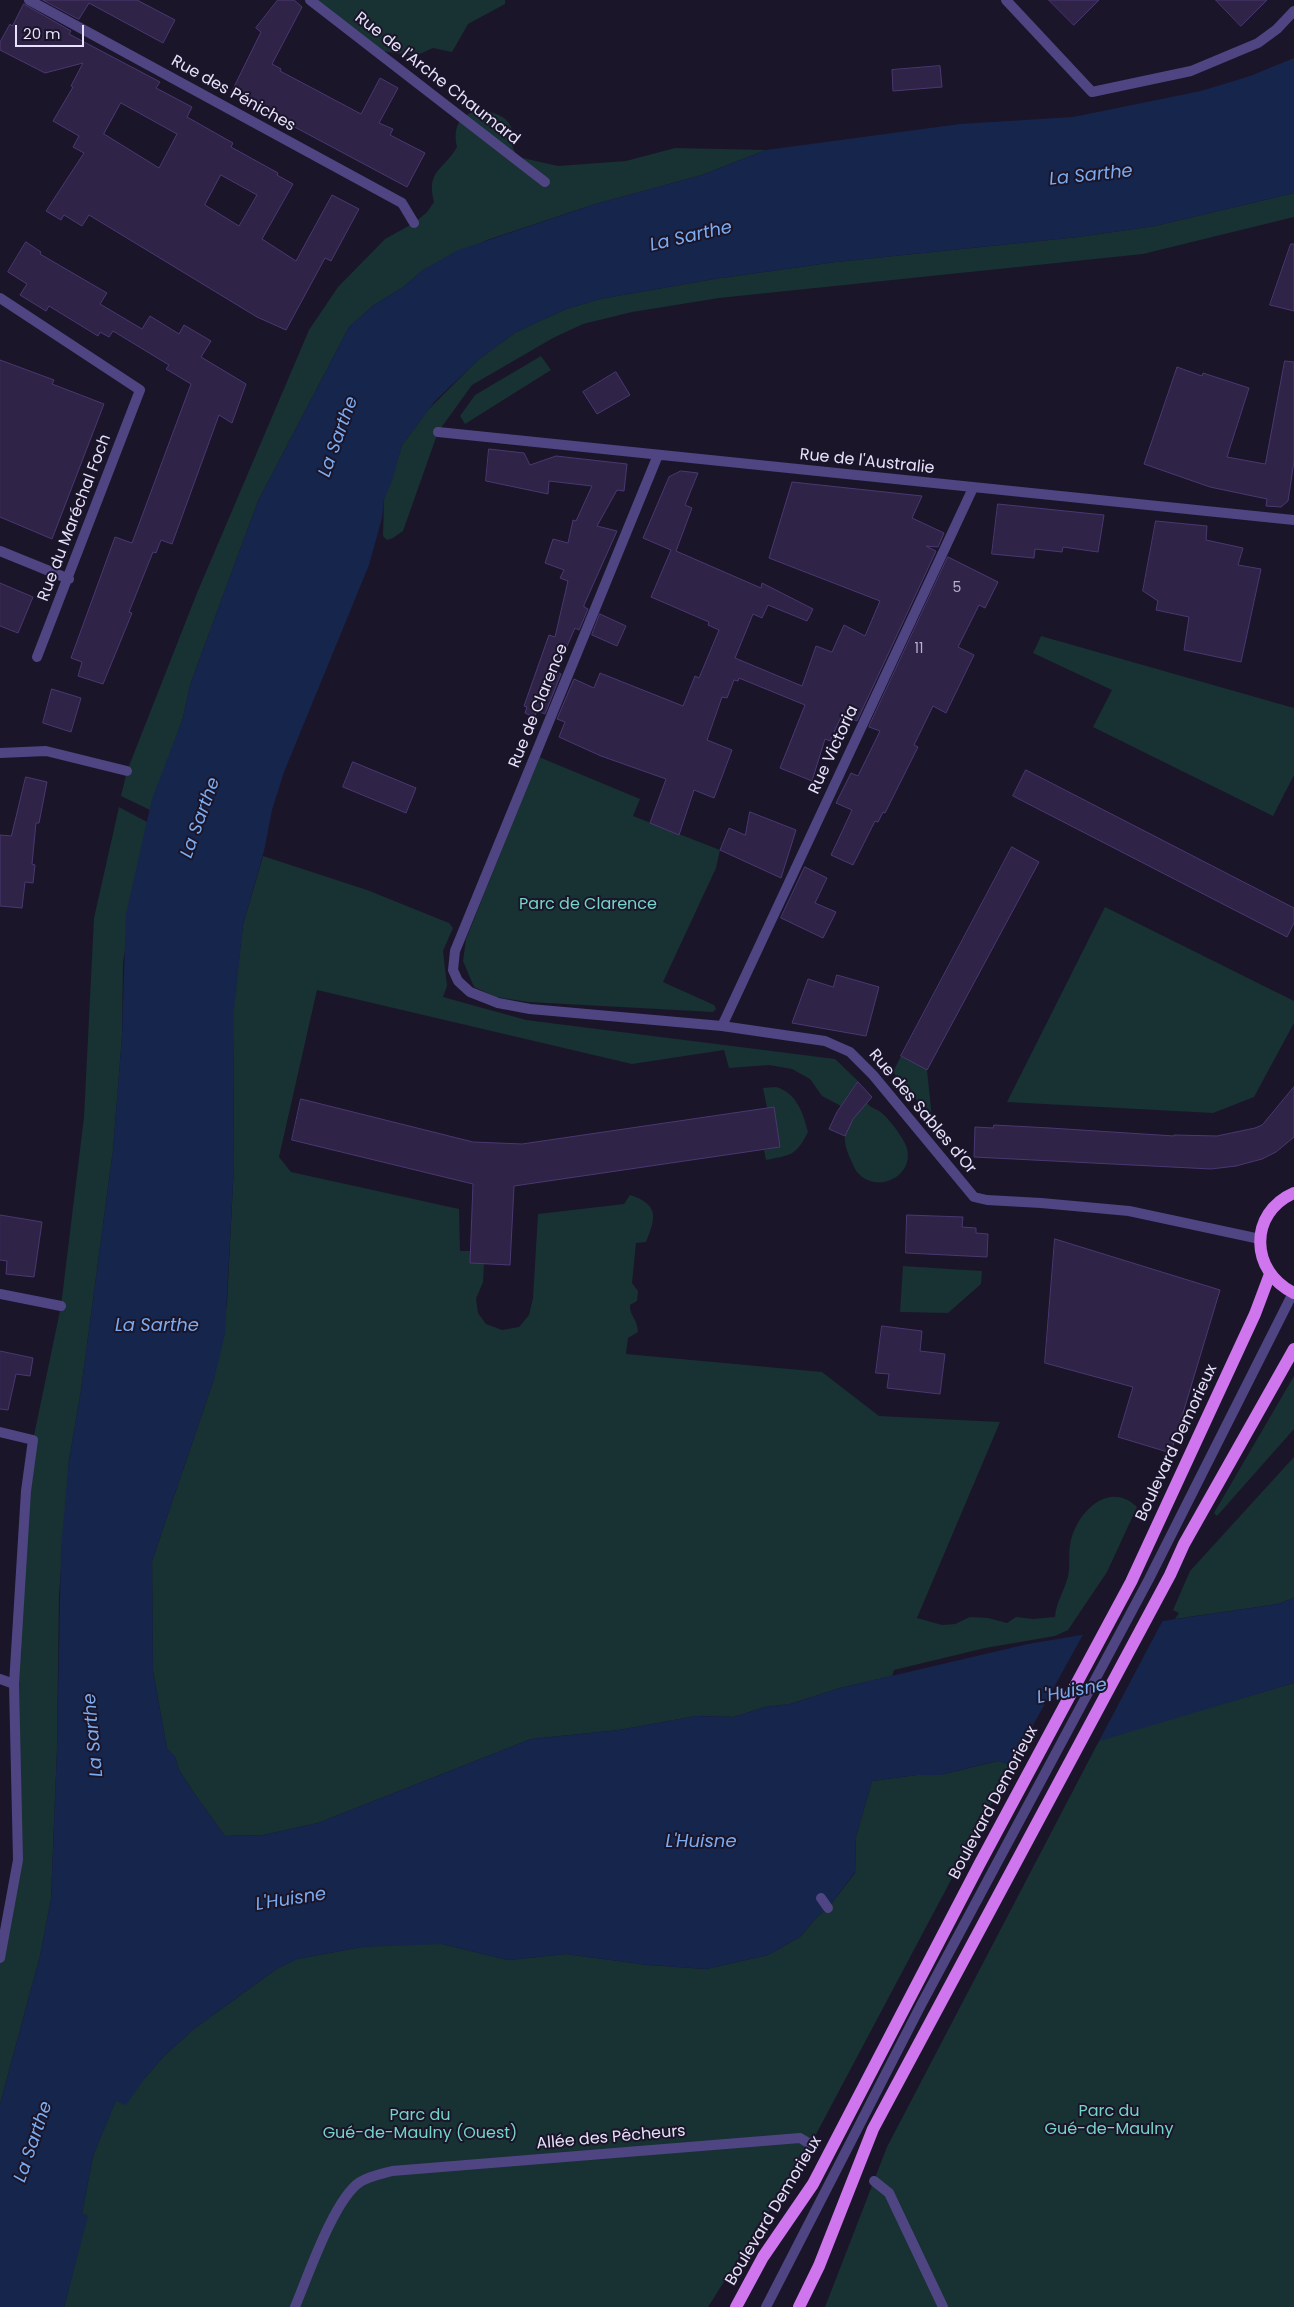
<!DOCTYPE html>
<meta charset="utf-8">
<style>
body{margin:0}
#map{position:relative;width:1294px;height:2307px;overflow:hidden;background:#1b152a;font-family:Poppins,sans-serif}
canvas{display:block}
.scale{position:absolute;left:15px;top:25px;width:69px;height:22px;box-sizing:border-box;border:2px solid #e7e1fb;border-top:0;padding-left:6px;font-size:15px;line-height:18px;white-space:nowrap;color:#e7e1fb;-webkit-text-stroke:4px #1b152a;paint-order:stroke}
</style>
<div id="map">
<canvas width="1294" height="2307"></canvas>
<div class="scale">20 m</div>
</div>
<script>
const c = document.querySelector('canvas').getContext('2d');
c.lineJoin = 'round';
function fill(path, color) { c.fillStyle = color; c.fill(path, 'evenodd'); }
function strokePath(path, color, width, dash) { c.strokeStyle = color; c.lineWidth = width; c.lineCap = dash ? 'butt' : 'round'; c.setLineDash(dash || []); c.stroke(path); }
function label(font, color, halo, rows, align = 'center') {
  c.font = font + ' Poppins,sans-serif'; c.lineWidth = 4; c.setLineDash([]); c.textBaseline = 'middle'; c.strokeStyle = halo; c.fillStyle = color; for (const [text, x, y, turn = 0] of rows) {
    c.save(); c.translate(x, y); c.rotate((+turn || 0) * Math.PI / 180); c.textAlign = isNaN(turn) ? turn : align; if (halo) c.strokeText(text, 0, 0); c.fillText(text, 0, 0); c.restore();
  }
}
fill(new Path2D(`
 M 317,0 L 505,0 L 505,4 L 468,24 L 452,52 L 433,48 L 415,56 L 375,50 Z
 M 479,110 C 492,112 508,115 512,130 C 516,143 507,140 518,157 L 558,166 L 626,161 L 675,148 L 766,150 L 702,175 L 592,205 L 487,240 L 423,270 L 402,288 L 374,305 L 349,327 L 258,501 L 190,685 L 183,718 L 150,810 L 121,796 L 127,771 L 197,593 L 309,330 L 338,287 L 385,239 L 414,223 L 427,212 L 434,202 C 426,170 443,171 457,147 C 453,128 458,115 479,110 Z
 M 1294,193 L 1294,217 L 1143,254 L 719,298 L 632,312 L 583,324 L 553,338 L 472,385 L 438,432 L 403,531 L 393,538 L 387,540 L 383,536 L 384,499 L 402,445 L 428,410 L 478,360 L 516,332 L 566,309 L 600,299 L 714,279 L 836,262 L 1078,237 L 1155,226 Z
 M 541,356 L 551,370 L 465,424 L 460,416 L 475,395 Z
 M 1041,636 L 1294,708 L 1294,775 L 1273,816 L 1093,727 L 1112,690 L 1033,653 Z
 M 539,757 L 640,799 L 633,816 L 720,850 L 716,868 L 663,982 L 714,1005 L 716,1009 L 713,1012 L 528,1002 L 496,997 L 474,987 L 463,961 L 466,939 Z
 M 119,807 L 147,822 L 123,962 L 122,1036 L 113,1150 L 81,1390 L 69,1460 L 59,1595 L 57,1749 L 51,1899 L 40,1956 L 0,2104 L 0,1958 L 18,1860 L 14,1684 L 33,1440 L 61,1306 L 84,1117 L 94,918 Z
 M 263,856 L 367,890 L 449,923 L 453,928 L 443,951 L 447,986 L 443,997 L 526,1020 L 835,1059 L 858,1081 L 841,1106 L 822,1096 L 810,1079 L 792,1069 L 769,1065 L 729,1068 L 724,1050 L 632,1064 L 317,990 L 279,1157 L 291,1172 L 459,1209 L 460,1251 L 470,1251 L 470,1263 L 484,1264 L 483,1282 L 476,1299 L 478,1313 L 486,1324 L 502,1330 L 519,1327 L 529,1315 L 533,1298 L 538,1214 L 624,1204 L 630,1195 C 658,1204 657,1216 646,1242 L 636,1243 L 632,1283 L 638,1291 L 637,1301 L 630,1305 C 629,1315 638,1320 638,1332 L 628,1338 L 626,1354 L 822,1372 L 879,1416 L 1000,1422 L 917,1618 L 942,1625 L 955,1624 L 970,1617 L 988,1618 L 1007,1623 L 1016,1617 L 1033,1619 L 1055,1617 C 1056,1603 1063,1593 1067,1580 C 1071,1569 1068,1556 1070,1545 C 1075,1514 1108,1479 1137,1507 L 1107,1572 L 1068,1630 L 1055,1636 L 985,1648 L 894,1670 L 892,1676 L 840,1688 L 790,1704 L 765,1707 L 734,1717 L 696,1716 L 619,1730 L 531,1739 L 318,1823 L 263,1835 L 225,1836 L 196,1796 L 179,1770 L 175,1757 L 167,1749 L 153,1671 L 152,1561 L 214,1379 L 227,1303 L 234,1164 L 233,1010 L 243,925 Z
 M 1105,907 L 1294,1001 L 1294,1023 L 1254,1097 L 1213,1113 L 1007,1102 Z
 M 901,1056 L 927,1070 L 932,1118 L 893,1072 Z
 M 776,1087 C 797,1093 803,1113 808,1132 C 796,1156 791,1155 766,1160 L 764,1150 L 780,1147 L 774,1107 L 767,1108 L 763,1088 Z
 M 867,1103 C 871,1108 874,1108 879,1111 C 887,1116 897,1130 902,1138 C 924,1171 879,1198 857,1172 C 854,1168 852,1162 850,1158 C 847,1152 844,1142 845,1135 C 847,1124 859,1112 867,1103 Z
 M 903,1266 L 982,1271 L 981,1284 L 948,1313 L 900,1312 Z
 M 1294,1376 L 1294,1429 L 1217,1516 L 1214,1513 Z
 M 1294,1457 L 1294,1598 L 1278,1604 L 1175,1619 L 1179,1613 L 1173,1610 L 1190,1571 Z
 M 1294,1683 L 1294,2307 L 825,2307 L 887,2147 L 1100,1739 Z
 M 998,1761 L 1012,1765 L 796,2172 L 751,2239 L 708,2307 L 64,2307 L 87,2216 L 82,2213 L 93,2156 L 116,2100 L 145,2078 L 163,2057 L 194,2029 L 275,1970 L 297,1959 L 362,1947 L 399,1944 L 442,1944 L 508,1960 L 566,1954 L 648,1965 L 706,1969 L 768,1955 L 800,1937 L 818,1916 L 828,1908 L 855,1873 L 856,1837 L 872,1781 L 917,1775 L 940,1775 Z`), '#183133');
fill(new Path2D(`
 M 1294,58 L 1294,193 L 1155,226 L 1078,237 L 836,262 L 714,279 L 600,299 L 566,309 L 516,332 L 478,360 L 435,401 L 402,445 L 392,481 L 384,499 L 382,518 L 369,565 L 284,772 L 272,810 L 264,851 L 243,925 L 233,1018 L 234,1164 L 225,1334 L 214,1379 L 152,1561 L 153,1671 L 167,1749 L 175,1756 L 179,1770 L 196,1796 L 225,1836 L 263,1835 L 318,1823 L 531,1739 L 619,1730 L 696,1716 L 734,1717 L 765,1707 L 790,1704 L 840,1688 L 1028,1644 L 1163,1621 L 1278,1604 L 1294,1598 L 1294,1683 L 1015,1766 L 997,1761 L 940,1775 L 917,1775 L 872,1781 L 856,1837 L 855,1872 L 828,1908 L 818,1916 L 800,1937 L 768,1955 L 706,1969 L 648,1965 L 566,1954 L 508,1960 L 442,1944 L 362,1947 L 297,1959 L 275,1970 L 194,2029 L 163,2057 L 145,2078 L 126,2105 L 116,2101 L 93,2156 L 82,2213 L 88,2216 L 64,2307 L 0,2307 L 0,2104 L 40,1956 L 51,1899 L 57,1749 L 61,1548 L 69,1460 L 81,1390 L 113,1150 L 122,1036 L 126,914 L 152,799 L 183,718 L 190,685 L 258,501 L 349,327 L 374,305 L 402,288 L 423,270 L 456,251 L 592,205 L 702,175 L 766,150 L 960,124 L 1073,117 L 1201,91 L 1250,76 Z`), '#16254c');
fill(new Path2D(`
 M 1164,1618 L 1098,1743 L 1016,1768 L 1010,1767 L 1085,1631 Z`), '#1b152a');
const building = new Path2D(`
 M 43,0 L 137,0 L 175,20 L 163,43 L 89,3 L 79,19 Z
 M 278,0 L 294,0 L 302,7 L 272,64 L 281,69 L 280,71 L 361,114 L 380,78 L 398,88 L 379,123 L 393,129 L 390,135 L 425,153 L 407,187 L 231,93 L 261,32 L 256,28 Z
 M 1049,0 L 1099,0 L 1074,25 Z
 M 1216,0 L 1267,0 L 1241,26 Z
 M 24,4 L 71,31 L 69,34 L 160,82 L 156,88 L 192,107 L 187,117 L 233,143 L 231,147 L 278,173 L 277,175 L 293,184 L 262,239 L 296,261 L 332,195 L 359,209 L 331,261 L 325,258 L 286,330 L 257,317 L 89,215 L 82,226 L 64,215 L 61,220 L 46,211 L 84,153 L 73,147 L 79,136 L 53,121 L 73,87 L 71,86 L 83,63 L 45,73 L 0,50 L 0,42 L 10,24 L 12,26 ZM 121,103 L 177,134 L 159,168 L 104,134 ZM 221,175 L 257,195 L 239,226 L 205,205 Z
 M 940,66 L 942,87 L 893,91 L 892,70 Z
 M 26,242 L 41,252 L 40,254 L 107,293 L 100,304 L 142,329 L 150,316 L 179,334 L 184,325 L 211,341 L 201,357 L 246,384 L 232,423 L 219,415 L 172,544 L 161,540 L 156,553 L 153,552 L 129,612 L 132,613 L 103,684 L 78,676 L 82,662 L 71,658 L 115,537 L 132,543 L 191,384 L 166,369 L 169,365 L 113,331 L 109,337 L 100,332 L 98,336 L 49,306 L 46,311 L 20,295 L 27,284 L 8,272 Z
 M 1291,244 L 1294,244 L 1294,311 L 1270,305 Z
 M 0,360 L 54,380 L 52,384 L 104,404 L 52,539 L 0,517 Z
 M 1285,361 L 1294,362 L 1294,461 L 1288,501 L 1281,507 L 1266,506 L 1267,499 L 1210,487 L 1144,464 L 1177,367 L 1202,376 L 1203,373 L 1249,388 L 1227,457 L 1265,464 Z
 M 616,372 L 630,395 L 597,414 L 583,392 Z
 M 489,449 L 524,453 L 530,465 L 556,456 L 627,464 L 624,491 L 617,490 L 597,526 L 617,531 L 584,605 L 584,607 L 588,609 L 579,630 L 575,628 L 556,671 L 561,674 L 545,714 L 537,711 L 534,717 L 525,713 L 527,707 L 524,706 L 549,635 L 555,637 L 568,581 L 560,578 L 564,570 L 545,563 L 553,539 L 568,543 L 573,520 L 576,521 L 592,486 L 549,481 L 548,494 L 486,481 Z
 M 681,471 L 698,473 L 685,505 L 692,508 L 676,551 L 761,588 L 762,583 L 813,609 L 807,621 L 768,605 L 762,618 L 753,614 L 735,658 L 802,686 L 816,646 L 832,652 L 844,625 L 865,636 L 880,601 L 769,558 L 792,482 L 922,496 L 912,518 L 944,533 L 938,547 L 926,546 L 936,551 L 857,721 L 842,715 L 830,741 L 825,739 L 812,781 L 780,768 L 805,705 L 739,678 L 738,681 L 734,680 L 727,698 L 722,697 L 707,740 L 732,750 L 714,798 L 694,790 L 679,835 L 650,823 L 666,779 L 601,756 L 559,737 L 565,722 L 557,719 L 574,679 L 594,688 L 600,673 L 683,706 L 695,676 L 699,678 L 719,630 L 708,625 L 709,622 L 651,597 L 671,550 L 643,538 L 669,477 Z
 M 998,504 L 1104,515 L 1098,552 L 1063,547 L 1062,552 L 1035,549 L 1034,558 L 992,554 Z
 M 1156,521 L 1207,526 L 1206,540 L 1243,548 L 1238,565 L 1261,569 L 1241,662 L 1184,650 L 1189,617 L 1156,610 L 1158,601 L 1143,591 Z
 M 948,557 L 998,582 L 985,608 L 979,605 L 958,647 L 974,655 L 946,713 L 933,706 L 914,745 L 918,747 L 885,813 L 883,812 L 878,822 L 875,821 L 853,865 L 831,855 L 852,810 L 836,803 L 851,773 L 858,776 L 880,731 L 869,727 Z
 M 0,583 L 33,597 L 18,633 L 0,626 Z
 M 600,614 L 626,626 L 617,646 L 592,635 Z
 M 52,689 L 81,698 L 71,732 L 43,723 Z
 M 353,762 L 416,788 L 406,813 L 343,787 Z
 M 1026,770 L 1294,908 L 1294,923 L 1287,937 L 1013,796 Z
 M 26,777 L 47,782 L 39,823 L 36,823 L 32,864 L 35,865 L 33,883 L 25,882 L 22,908 L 0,906 L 0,835 L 11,836 Z
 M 750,812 L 796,830 L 781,878 L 720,850 L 729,828 L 745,835 Z
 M 1012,847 L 1039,862 L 927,1070 L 901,1056 Z
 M 805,867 L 827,878 L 815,903 L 836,912 L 823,938 L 781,918 Z
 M 837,975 L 879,987 L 866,1036 L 792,1023 L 808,979 L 833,987 Z
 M 858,1082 L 872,1097 L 853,1119 L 845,1136 L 829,1129 L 837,1112 Z
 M 1294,1087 L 1294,1137 L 1276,1152 L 1262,1159 L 1236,1166 L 1211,1169 L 974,1157 L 975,1127 L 993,1128 L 994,1125 L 1050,1128 L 1174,1136 L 1174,1135 L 1217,1136 L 1255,1128 L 1262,1125 Z
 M 301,1099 L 473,1142 L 522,1144 L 774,1107 L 780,1147 L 514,1186 L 510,1265 L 470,1263 L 473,1184 L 292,1140 Z
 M 0,1215 L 42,1222 L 34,1277 L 6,1274 L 7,1261 L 0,1260 Z
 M 907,1215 L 963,1217 L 962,1227 L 976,1228 L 976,1233 L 988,1234 L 987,1257 L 906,1253 Z
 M 1055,1239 L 1220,1290 L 1171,1453 L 1118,1437 L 1133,1387 L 1045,1363 Z
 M 882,1326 L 922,1331 L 920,1351 L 945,1354 L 940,1394 L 887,1388 L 889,1374 L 876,1373 Z
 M 0,1351 L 33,1358 L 30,1376 L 16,1374 L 8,1410 L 0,1409 Z`);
fill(building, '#2f2348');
strokePath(building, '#4a3871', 1);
strokePath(new Path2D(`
 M 310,0 L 545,182
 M 0,1294 L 61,1306
 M 821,1898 L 828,1908
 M 874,2181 L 889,2193 L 943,2307
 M 295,2307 C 308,2276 334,2199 360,2182 C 370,2176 381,2174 392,2171 L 800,2138 L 810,2144
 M 766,2307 L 921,2005 L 1149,1579 L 1294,1291`), '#4f4583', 10);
strokePath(new Path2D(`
 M 29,0 L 402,203 L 414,223
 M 1006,0 L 1092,92 L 1191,71 L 1258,43 L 1277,29 L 1294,11
 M 0,298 L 140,390 L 37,657
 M 438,432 L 1294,520
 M 658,455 L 455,951 L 453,970 L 458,981 L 470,992 L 498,1003 L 530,1009 L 722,1026 L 825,1041 L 850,1052 L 873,1075 L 974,1197 L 987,1200 L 1041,1203 L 1129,1211 L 1260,1239
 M 0,551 L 69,579
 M 0,753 L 46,751 L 127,771
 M 722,1026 L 973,488
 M 0,1432 L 33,1440 L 26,1491 L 14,1684 L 18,1860 L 0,1958
 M 0,1679 L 14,1684`), '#4f4583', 10);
strokePath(new Path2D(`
 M 1294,1193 C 1248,1213 1250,1272 1294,1293
 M 736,2307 L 763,2257 L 813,2184 L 979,1865 L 1131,1582 L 1255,1314 L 1270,1274
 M 799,2307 L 819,2266 L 873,2129 L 1170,1575 L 1184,1544 L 1294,1349`), '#cf75ee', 12);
label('14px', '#b9b2ce', null, [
 ["5",957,588],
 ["11",919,649]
]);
label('16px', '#e7e1fb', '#1b152a', [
 ["Rue de l'Arche Chaumard",437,79,38],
 ["Rue des Péniches",233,94,29],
 ["Rue de l'Australie",867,462,6],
 ["Rue du Maréchal Foch",75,518,-69],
 ["Rue de Clarence",539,706,-68],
 ["Rue Victoria",834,750,-65],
 ["Rue des Sables d'Or",922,1112,50],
 ["Boulevard Demorieux",1177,1443,-65],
 ["Boulevard Demorieux",994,1803,-62],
 ["Allée des Pêcheurs",611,2138,-5],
 ["Boulevard Demorieux",774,2211,-59]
]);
label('16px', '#74d4c7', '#1b152a', [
 ["Parc de Clarence",588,905],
 ["Parc du",1109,2112],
 ["Gué-de-Maulny",1109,2130],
 ["Parc du",420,2116],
 ["Gué-de-Maulny (Ouest)",420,2134]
]);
label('italic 18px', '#7cacef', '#1b152a', [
 ["La Sarthe",1091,176,-6],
 ["La Sarthe",691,237,-13],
 ["La Sarthe",339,437,-70],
 ["La Sarthe",201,818,-70],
 ["La Sarthe",157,1326],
 ["L'Huisne",1072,1692,-11],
 ["La Sarthe",94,1735,-95],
 ["L'Huisne",701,1842],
 ["L'Huisne",291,1900,-9],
 ["La Sarthe",34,2142,-71]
]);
</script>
